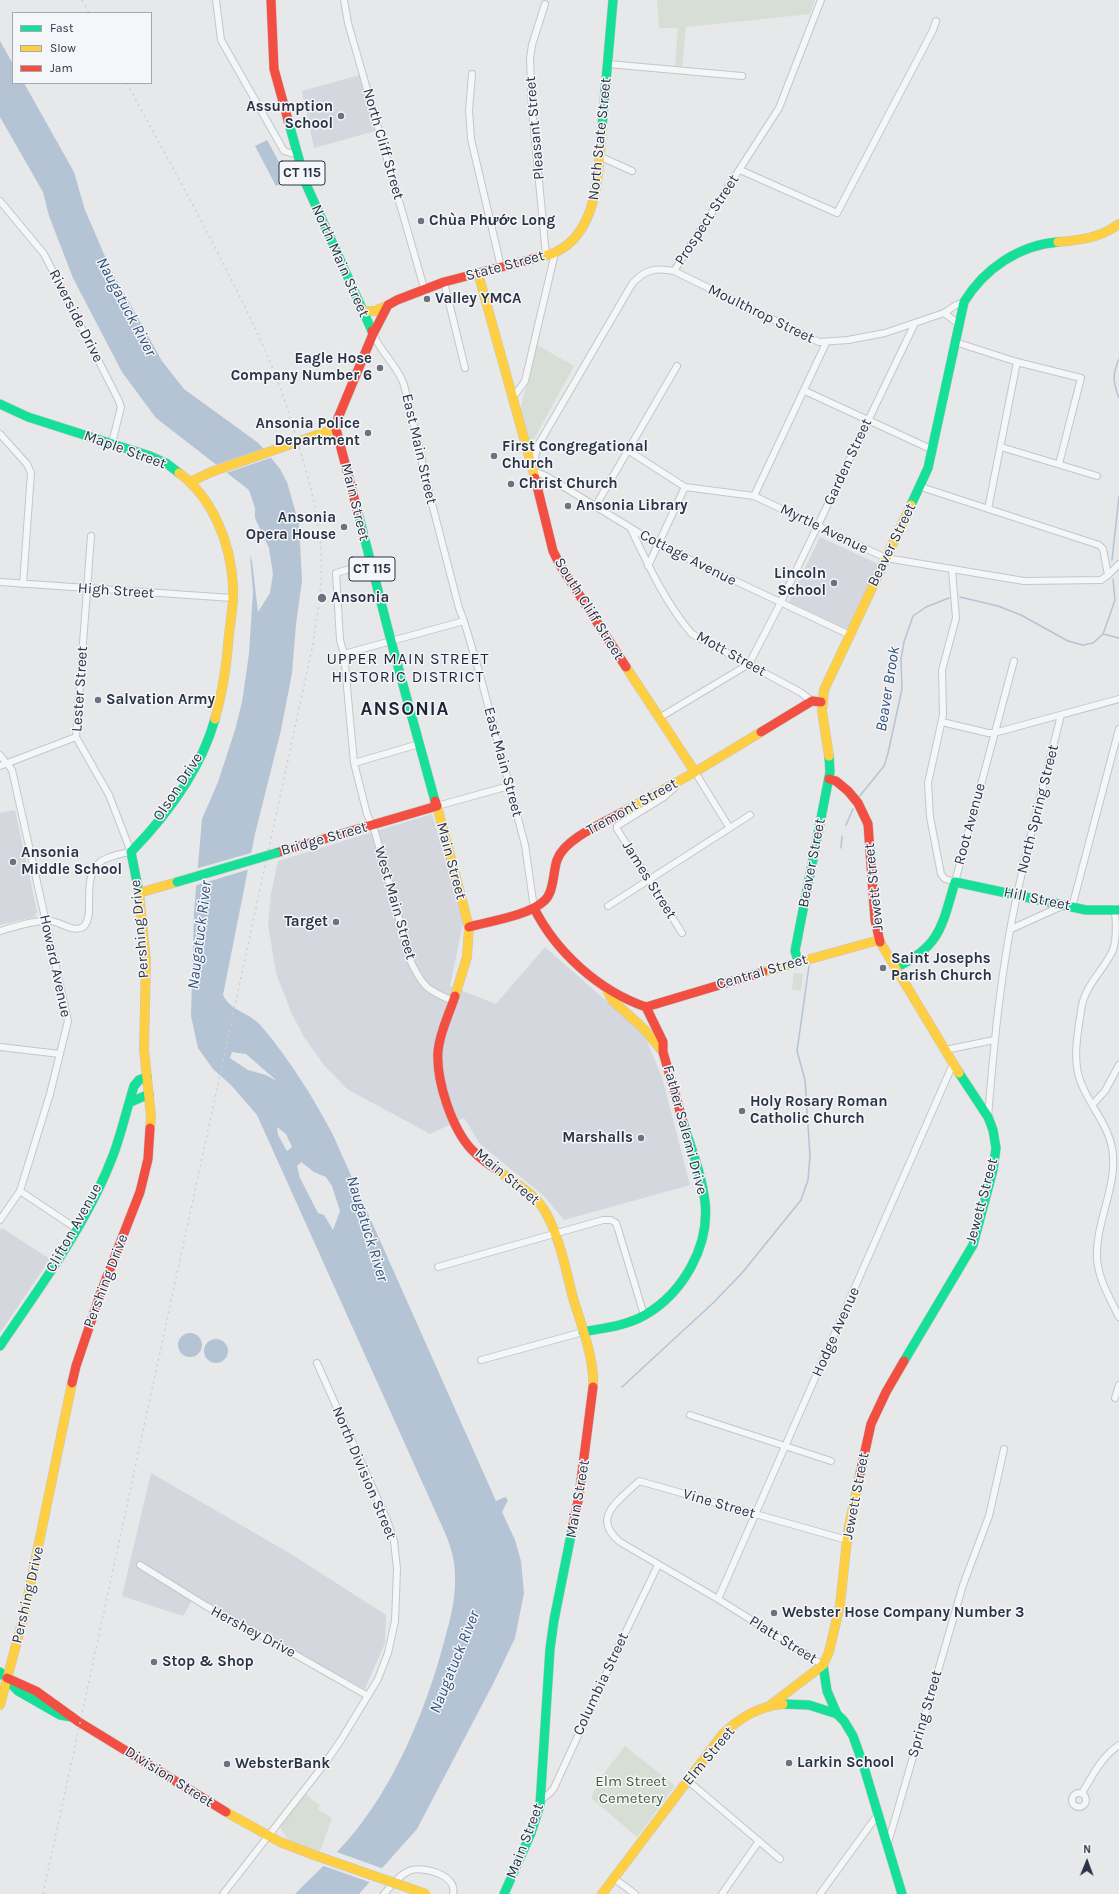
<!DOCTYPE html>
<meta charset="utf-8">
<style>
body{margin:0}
#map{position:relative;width:1119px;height:1894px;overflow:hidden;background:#e6e8ea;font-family:Karla,sans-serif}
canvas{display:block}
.legend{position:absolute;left:12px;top:12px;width:140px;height:72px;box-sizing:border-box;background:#f4f6f9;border:1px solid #a4a8b1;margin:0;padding:5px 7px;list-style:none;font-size:12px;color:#2b3445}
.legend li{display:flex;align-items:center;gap:8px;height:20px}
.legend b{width:20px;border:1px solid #a4a8b1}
.north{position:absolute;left:1067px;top:1842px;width:40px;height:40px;-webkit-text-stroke:3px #f4f6f9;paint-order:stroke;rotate:1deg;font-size:11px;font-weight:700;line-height:16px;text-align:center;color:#2b3445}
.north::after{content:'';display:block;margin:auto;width:14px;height:18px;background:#2b3445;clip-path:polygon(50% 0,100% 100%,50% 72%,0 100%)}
</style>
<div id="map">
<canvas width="1119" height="1894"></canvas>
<ul class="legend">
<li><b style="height:5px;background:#16e098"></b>Fast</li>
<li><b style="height:5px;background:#ffcf43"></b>Slow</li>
<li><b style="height:5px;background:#f24e42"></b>Jam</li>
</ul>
<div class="north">N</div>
</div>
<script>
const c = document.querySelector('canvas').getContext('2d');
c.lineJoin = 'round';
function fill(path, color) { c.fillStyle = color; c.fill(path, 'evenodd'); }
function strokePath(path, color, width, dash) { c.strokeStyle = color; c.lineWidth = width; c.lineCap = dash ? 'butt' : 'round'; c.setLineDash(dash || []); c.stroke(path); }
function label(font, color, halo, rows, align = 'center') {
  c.font = font + ' Karla,sans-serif'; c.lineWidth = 3; c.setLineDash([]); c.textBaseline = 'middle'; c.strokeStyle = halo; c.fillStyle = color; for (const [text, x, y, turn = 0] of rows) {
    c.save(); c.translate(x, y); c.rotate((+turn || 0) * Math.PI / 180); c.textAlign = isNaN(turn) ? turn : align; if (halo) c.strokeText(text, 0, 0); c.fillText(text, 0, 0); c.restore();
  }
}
fill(new Path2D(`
 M 363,74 L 379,130 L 314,148 L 302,91 Z
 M 820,537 L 878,564 L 847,629 L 789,602 Z
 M 15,810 L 37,911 L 35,917 L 0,925 L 0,813 Z
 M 432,814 L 463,923 L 450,986 L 496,1004 L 545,947 L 644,1034 L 662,1077 L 690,1185 L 564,1220 L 545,1197 L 480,1144 L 464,1118 L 430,1134 L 347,1089 L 324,1065 L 304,1037 L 291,1012 L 276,973 L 268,924 L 271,894 L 278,861 Z
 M 2,1228 L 50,1259 L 0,1333 L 0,1230 Z
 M 151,1473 L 291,1554 L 386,1615 L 385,1643 L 365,1689 L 249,1627 L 195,1595 L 183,1616 L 122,1596 Z`), '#d4d7dd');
fill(new Path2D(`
 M 657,0 L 815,0 L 810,14 L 686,27 L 682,67 L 675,66 L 678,28 L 659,28 Z
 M 537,345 L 574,366 L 534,439 L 529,440 L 520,410 Z
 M 794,973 L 803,974 L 801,991 L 792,990 Z
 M 625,1746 L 675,1786 L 637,1837 L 591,1798 L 599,1780 Z
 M 304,1792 L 312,1800 L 320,1805 L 318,1809 L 332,1818 L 320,1851 C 302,1845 286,1845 280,1825 Z`), '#d6ded6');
fill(new Path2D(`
 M 0,41 L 13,64 L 13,83 L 24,83 L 74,172 L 85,210 L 110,268 L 162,361 L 184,389 L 257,442 L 264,449 L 280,469 L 287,482 L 299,524 L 302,581 L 296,624 L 292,673 L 281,730 L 255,834 L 223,995 C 231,1012 250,1012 262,1027 C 290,1060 313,1097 333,1135 L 496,1501 L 505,1497 L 508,1500 L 502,1512 L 515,1540 L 521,1561 L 524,1593 L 515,1638 L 494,1682 L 417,1829 L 359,1894 L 295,1894 C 318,1871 344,1847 363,1821 C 401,1770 428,1702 444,1642 C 450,1620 456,1599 455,1576 C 455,1557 449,1541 441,1524 L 257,1115 L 231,1085 L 213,1069 L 198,1048 L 191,1016 L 194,912 L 202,819 L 218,782 L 235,730 L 242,702 L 249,654 L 253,592 L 250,555 L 252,561 L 258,612 L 270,593 L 273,574 L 269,548 L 255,518 L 255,508 L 249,490 L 156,418 L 122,372 L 73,278 L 49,216 L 43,192 L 0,117 ZM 232,1052 L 246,1054 L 277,1081 L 266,1075 L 248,1070 L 230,1058 ZM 277,1127 L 286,1134 L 292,1147 L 287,1151 L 278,1135 ZM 301,1162 L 314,1172 L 326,1177 L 332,1186 L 340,1211 L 333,1230 L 324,1215 L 318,1213 L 300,1178 L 297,1166 Z
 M 267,140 L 289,180 L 276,186 L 255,146 Z
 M178 1345a12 12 0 1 1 24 0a12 12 0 1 1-24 0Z
 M204 1351a12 12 0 1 1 24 0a12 12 0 1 1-24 0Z`), '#b4c4d5');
fill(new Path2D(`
 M 265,448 L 273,457 L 226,473 L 215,465 Z
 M 254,852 L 250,869 L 194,886 L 195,869 Z
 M 334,1851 L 384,1869 L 372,1883 L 321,1865 Z`), '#e6e8ea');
strokePath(new Path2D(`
 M 1119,359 C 1112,375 1113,382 1119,398
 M 1112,560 L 1119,496
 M 960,597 L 998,606 L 1021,615 L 1068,641 L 1083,645 L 1093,643 L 1103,634 L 1115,600 L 1113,579
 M 1103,634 L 1119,638
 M 859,797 L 884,766 L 888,753 L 902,689 L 901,659 L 904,642 L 913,616 L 926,607 L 949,598
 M 846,825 L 853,809
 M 841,848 L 842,836
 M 622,1387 L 713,1303 L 742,1273 L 801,1200 L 808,1180 L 810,1156 L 805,1080 L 797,1051 L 809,966`), '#b4c4d5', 1.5);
const street = new Path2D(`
 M 216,0 L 221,40 L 284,151 L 297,155
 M 344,0 L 348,23 L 424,288
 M 545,4 L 532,45 L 530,58 L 532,108 L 546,255
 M 608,64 L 742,76
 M 472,74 L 469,110 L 471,139 L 501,267
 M 601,157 L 632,171
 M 740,170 L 837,213 L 933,30 L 936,21
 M 0,201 L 44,254 L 118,399 L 121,407 L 112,443
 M 674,271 L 779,108 L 821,0
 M 444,282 L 465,368
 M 944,313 L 959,324
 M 373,334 C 381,353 398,366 404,385 L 422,459 L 422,465 L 459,608 L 464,621 L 480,675 L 525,845 L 534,908
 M 955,342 L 1017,362 L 1081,378 L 1059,464
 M 805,391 L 933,450
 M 512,399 L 525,381 L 555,253
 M 0,434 L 27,464 L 31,473 L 23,584
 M 1001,447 L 1097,476
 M 629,451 L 685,487 L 754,496 L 886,558 L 1024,581 L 1101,580 L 1108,575 L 1119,564
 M 921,487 L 1099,545 L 1103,549 L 1108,575
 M 754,496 L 826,343
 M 595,507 L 677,366
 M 988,509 L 1017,362
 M 631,529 C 648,565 666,604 692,634 L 800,692 L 812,701
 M 371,563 L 336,573 L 340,640 L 344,654 L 354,763 L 367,814 L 375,832 L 411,962 C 423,987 427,990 453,1001
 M 648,566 L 685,487
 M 952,570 L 956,618 L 942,670 L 943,715 L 928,783 L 930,817 L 941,874 L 945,879 L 955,882 L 1014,661
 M 0,582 L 232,598
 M 850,635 L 657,544 L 546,476 L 533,471 L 537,447 L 632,284 C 644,270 656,267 674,271 L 819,342 L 848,340 L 885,333 L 944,313 L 956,305 L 964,302
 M 344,654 L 464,621
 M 659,718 L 749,664 L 780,604 L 915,323
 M 942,722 L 988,733 L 994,733 L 1119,699
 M 0,755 L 12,770 L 68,1021 L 50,1094 L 20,1191 L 0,1220
 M 354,763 L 419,744
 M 0,766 L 76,737
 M 692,774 L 695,772 L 729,827
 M 675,787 L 664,797 L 617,826 L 617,829 L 682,933
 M 437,806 L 509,786
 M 608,906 L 750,815
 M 1072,907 L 1119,729
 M 1115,911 C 1116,922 1117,938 1113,950 C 1103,972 1084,985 1081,1011 C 1078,1031 1073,1056 1079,1077 C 1086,1102 1107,1121 1112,1148 C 1119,1184 1095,1222 1097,1258 C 1098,1279 1110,1298 1119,1317
 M 1011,929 L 1062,906
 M 0,931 C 14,927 37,919 51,921 C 60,922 74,933 83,927 C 87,924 89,916 89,911 C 89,871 88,859 131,852 L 109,795 L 76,737 L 91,536
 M 0,1047 L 60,1054
 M 945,1050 L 994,1040
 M 1093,1104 L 1105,1091 L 1119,1065
 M 988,1117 C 994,1043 1001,968 1017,895 C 1030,834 1046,775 1061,715
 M 20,1191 L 77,1229
 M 438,1267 L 603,1220 L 611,1220 L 616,1223 L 618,1229 L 644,1315
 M 481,1360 L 583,1332
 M 1115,1398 L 1119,1385
 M 690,1415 L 831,1461
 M 140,1565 L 206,1606 L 275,1643 L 368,1696
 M 718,1599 L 953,1064
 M 823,1665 L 718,1599 L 620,1542 C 590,1517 619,1501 639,1481 L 847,1540
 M 687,1780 L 780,1859
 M1072 1800a7 7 0 1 1 14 0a7 7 0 1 1-14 0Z
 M 1082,1793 C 1093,1775 1101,1757 1119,1745
 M 541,1800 L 550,1793 L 554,1788 L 618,1648 L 658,1565
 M 888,1843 L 963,1585 L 989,1516 L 1004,1449
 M 615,1879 L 635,1894
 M 223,1894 L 326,1762 L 341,1740 L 378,1679 L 388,1653 L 395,1621 L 397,1569 L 394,1541 L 387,1520 L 317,1363
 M 384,1894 C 391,1886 399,1875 409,1871 C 422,1865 458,1875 453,1894
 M 722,1894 L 759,1841
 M 820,1894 L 879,1813`);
const fast = new Path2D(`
 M 288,120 L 306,184 L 372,331
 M 602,127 L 613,0
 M 0,404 L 28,417 L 150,456 L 166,463 L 179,473
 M 911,505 L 928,468 L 964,302 C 984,269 1019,245 1058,242
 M 358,513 L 391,641 L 435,801
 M 139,893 L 131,852 C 167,815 201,769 215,719
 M 798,961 L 795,951 L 830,772 L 829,756
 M 897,967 C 941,946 942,925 955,882 L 1086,910 L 1119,910
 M 131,1102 L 149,1094
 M 583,1332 C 603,1328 626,1326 645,1315 C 683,1293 710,1246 705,1202 C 702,1175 691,1148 683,1122
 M 0,1346 C 41,1285 88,1223 114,1153 C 122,1131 127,1108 134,1086 L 139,1080 L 147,1077
 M 904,1361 L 973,1245 L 993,1170 L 996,1148 L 993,1130 L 988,1117 L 959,1073
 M 823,1665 L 827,1691 L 837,1714 L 844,1721 L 853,1736 L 863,1764 L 902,1894
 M 0,1672 L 18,1691 L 60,1715 L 72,1717
 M 783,1704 L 809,1705 L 837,1714
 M 504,1894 L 531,1833 L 540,1805 L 550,1649 L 554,1620 L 573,1525`);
const slow = new Path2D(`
 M 1058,242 C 1081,240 1100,238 1119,224
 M 536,258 C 542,256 550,255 556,252 C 600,231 598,168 602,127
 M 478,273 L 535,478
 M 362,311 L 375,311 L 388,305
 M 320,434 L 337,428
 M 179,473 C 213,498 231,544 233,586 C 234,602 231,618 229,634 C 227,663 223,691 215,719
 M 190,482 L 211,472
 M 626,667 L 695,772
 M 829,756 L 822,711 L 824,690 L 911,505
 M 437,806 L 469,927 L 467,957 L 455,996
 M 623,812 L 695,772 L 761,732
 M 880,942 L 959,1073
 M 763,972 L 879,940
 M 606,988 L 612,1000 L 644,1029 L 663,1052
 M 150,1128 L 151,1117 L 144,1049 L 146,962 L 139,893 L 177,882
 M 496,1169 C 513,1182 536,1194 546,1213 C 560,1239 566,1270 573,1298 C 581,1324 595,1360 593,1387
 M 0,1705 L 24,1615 L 72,1383
 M 768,1707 L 823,1665 L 829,1652 L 840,1605 L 848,1531 L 860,1474
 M 226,1812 L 280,1842 L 314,1855
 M 602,1894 L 722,1735 C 739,1718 760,1706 783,1704`);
const jam = new Path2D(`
 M 271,0 L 274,69 L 288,120
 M 373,334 L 388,305 L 397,300 L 444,282 L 536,258
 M 535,478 L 553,551 L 560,565 L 626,667
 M 358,513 L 336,429 L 338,418 L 373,334 L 372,331
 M 761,732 L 812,701 L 821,702
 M 829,779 L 836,781 L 848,791 L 858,803 L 868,824 L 875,920 L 880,942
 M 276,853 L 437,806 L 435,801
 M 534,908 C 556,952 599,991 646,1007 L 763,972
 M 469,927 C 490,921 528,916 544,901 C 554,893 553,872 557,860 C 564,839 603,823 623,812
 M 455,996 C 449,1015 440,1031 438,1051 C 436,1081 452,1129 472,1150 C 479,1157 488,1164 496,1169
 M 646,1007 L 663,1042 L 663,1052 L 683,1122
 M 72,1383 L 76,1366 L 101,1292 L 140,1192 L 148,1159 L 150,1128
 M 860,1474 L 871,1424 L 886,1392 L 904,1361
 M 573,1525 L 579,1496 L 593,1387
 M 7,1678 L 36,1691 L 79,1722 L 226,1812`);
strokePath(street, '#c4c6c8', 8);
strokePath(fast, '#c4c6c8', 10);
strokePath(slow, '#c4c6c8', 10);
strokePath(jam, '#c4c6c8', 10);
strokePath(street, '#f5f6f7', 6);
strokePath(fast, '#16e098', 9);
strokePath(slow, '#ffcf43', 9);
strokePath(jam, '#f24e42', 9);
strokePath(new Path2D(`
 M 82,0 L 89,13
 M 127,83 C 162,149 199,214 232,281 C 255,327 277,372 291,421
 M 43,1894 L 313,644 C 317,615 323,585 321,555 C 320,512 305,468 293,426`), '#cecfd2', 1.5, [2, 4]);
const fastBridge = new Path2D(`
 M 177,882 L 276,853`);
const slowBridge = new Path2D(`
 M 211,472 L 320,434
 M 314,1855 L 426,1894`);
strokePath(fastBridge, '#c4c6c8', 10, []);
strokePath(slowBridge, '#c4c6c8', 10, []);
strokePath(fastBridge, '#16e098', 9);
strokePath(slowBridge, '#ffcf43', 9);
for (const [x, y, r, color] of [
 [341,116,4,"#6c737f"],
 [421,221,4,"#6c737f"],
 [427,299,4,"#6c737f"],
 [380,368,4,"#6c737f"],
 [368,433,4,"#6c737f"],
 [494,456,4,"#6c737f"],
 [511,484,4,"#6c737f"],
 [568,506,4,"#6c737f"],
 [344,527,4,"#6c737f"],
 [834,583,4,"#6c737f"],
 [322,598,5,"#6c737f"],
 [98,700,4,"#6c737f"],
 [13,862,4,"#6c737f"],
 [336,922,4,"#6c737f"],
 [883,968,4,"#6c737f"],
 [742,1111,4,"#6c737f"],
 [641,1138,4,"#6c737f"],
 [774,1613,4,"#6c737f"],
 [154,1662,4,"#6c737f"],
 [789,1763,4,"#6c737f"],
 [227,1764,4,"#6c737f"]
]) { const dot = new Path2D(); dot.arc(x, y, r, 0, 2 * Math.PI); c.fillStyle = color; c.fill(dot); strokePath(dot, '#f4f6f9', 1.5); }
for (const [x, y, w] of [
 [302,173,46],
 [372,569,46]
]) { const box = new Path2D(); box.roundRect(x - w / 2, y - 12, w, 24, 3); c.fillStyle = '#f4f6f9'; c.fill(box); strokePath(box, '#2b3445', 1); }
label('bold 14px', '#2b3445', null, [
 ["CT 115",302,173],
 ["CT 115",372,569]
]);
label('bold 15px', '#2b3445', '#f4f6f9', [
 ["Assumption",333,107,"right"],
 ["School",333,124,"right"],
 ["Chùa Phước Long",429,221],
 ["Valley YMCA",435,299],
 ["Eagle Hose",372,359,"right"],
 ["Company Number 6",372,376,"right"],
 ["Ansonia Police",360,424,"right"],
 ["Department",360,441,"right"],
 ["First Congregational",502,447],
 ["Church",502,464],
 ["Christ Church",519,484],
 ["Ansonia Library",576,506],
 ["Ansonia",336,518,"right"],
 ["Opera House",336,535,"right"],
 ["Lincoln",826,574,"right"],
 ["School",826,591,"right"],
 ["Ansonia",331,598],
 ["Salvation Army",106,700],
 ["Ansonia",21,853],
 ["Middle School",21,870],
 ["Target",328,922,"right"],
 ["Saint Josephs",891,959],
 ["Parish Church",891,976],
 ["Holy Rosary Roman",750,1102],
 ["Catholic Church",750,1119],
 ["Marshalls",633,1138,"right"],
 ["Webster Hose Company Number 3",782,1613],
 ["Stop & Shop",162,1662],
 ["Larkin School",797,1763],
 ["WebsterBank",235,1764]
], 'left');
label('15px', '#2b3445', '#f4f6f9', [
 ["Pleasant Street",535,128,-95],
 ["North State Street",600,139,-84],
 ["North Cliff Street",383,144,74],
 ["Prospect Street",707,220,-57],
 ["North Main Street",340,261,66],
 ["State Street",505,266,-15],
 ["Moulthrop Street",761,314,26],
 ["Riverside Drive",76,316,63],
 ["East Main Street",419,449,77],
 ["Maple Street",125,450,20],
 ["Garden Street",848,462,-65],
 ["Main Street",355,502,76],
 ["Myrtle Avenue",824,529,26],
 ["Beaver Street",892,545,-64],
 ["Cottage Avenue",688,558,27],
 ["High Street",116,591,4],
 ["South Cliff Street",589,609,58],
 ["Mott Street",731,654,29],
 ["Lester Street",80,689,-86],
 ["East Main Street",503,762,75],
 ["Olson Drive",178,787,-57],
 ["Tremont Street",632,807,-29],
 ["North Spring Street",1038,809,-76],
 ["Root Avenue",970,824,-75],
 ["Bridge Street",324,839,-16],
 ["Main Street",451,861,75],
 ["Beaver Street",812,863,-79],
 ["James Street",649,880,58],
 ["Jewett Street",874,887,-96],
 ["Hill Street",1037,899,12],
 ["West Main Street",395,903,74],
 ["Pershing Drive",140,929,-95],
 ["Howard Avenue",55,966,78],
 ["Central Street",762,972,-16],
 ["Father Salemi Drive",685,1130,75],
 ["Main Street",507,1177,40],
 ["Jewett Street",982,1201,-75],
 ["Clifton Avenue",74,1228,-61],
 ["Pershing Drive",106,1281,-69],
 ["Hodge Avenue",836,1332,-66],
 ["North Division Street",364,1473,67],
 ["Jewett Street",856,1496,-79],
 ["Main Street",578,1499,-80],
 ["Vine Street",719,1504,16],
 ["Pershing Drive",28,1595,-77],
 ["Hershey Drive",253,1632,28],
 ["Platt Street",783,1640,32],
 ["Columbia Street",601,1684,-65],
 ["Spring Street",925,1714,-74],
 ["Elm Street",709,1756,-50],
 ["Division Street",169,1777,32],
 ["Main Street",525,1841,-69]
]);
label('15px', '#3f6138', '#f4f6f9', [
 ["Elm Street",631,1782],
 ["Cemetery",631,1799]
]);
label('italic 16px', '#34527a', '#f4f6f9', [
 ["Naugatuck River",126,307,62],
 ["Beaver Brook",888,689,-81],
 ["Naugatuck River",200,935,-83],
 ["Naugatuck River",367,1229,73],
 ["Naugatuck River",455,1662,-68]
]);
c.letterSpacing = '1px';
label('16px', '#1d2536', '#f4f6f9', [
 ["UPPER MAIN STREET",408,659],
 ["HISTORIC DISTRICT",408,677]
]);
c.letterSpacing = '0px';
c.letterSpacing = '1px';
label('bold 19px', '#1d2536', '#f4f6f9', [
 ["ANSONIA",405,710]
]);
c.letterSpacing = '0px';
</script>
